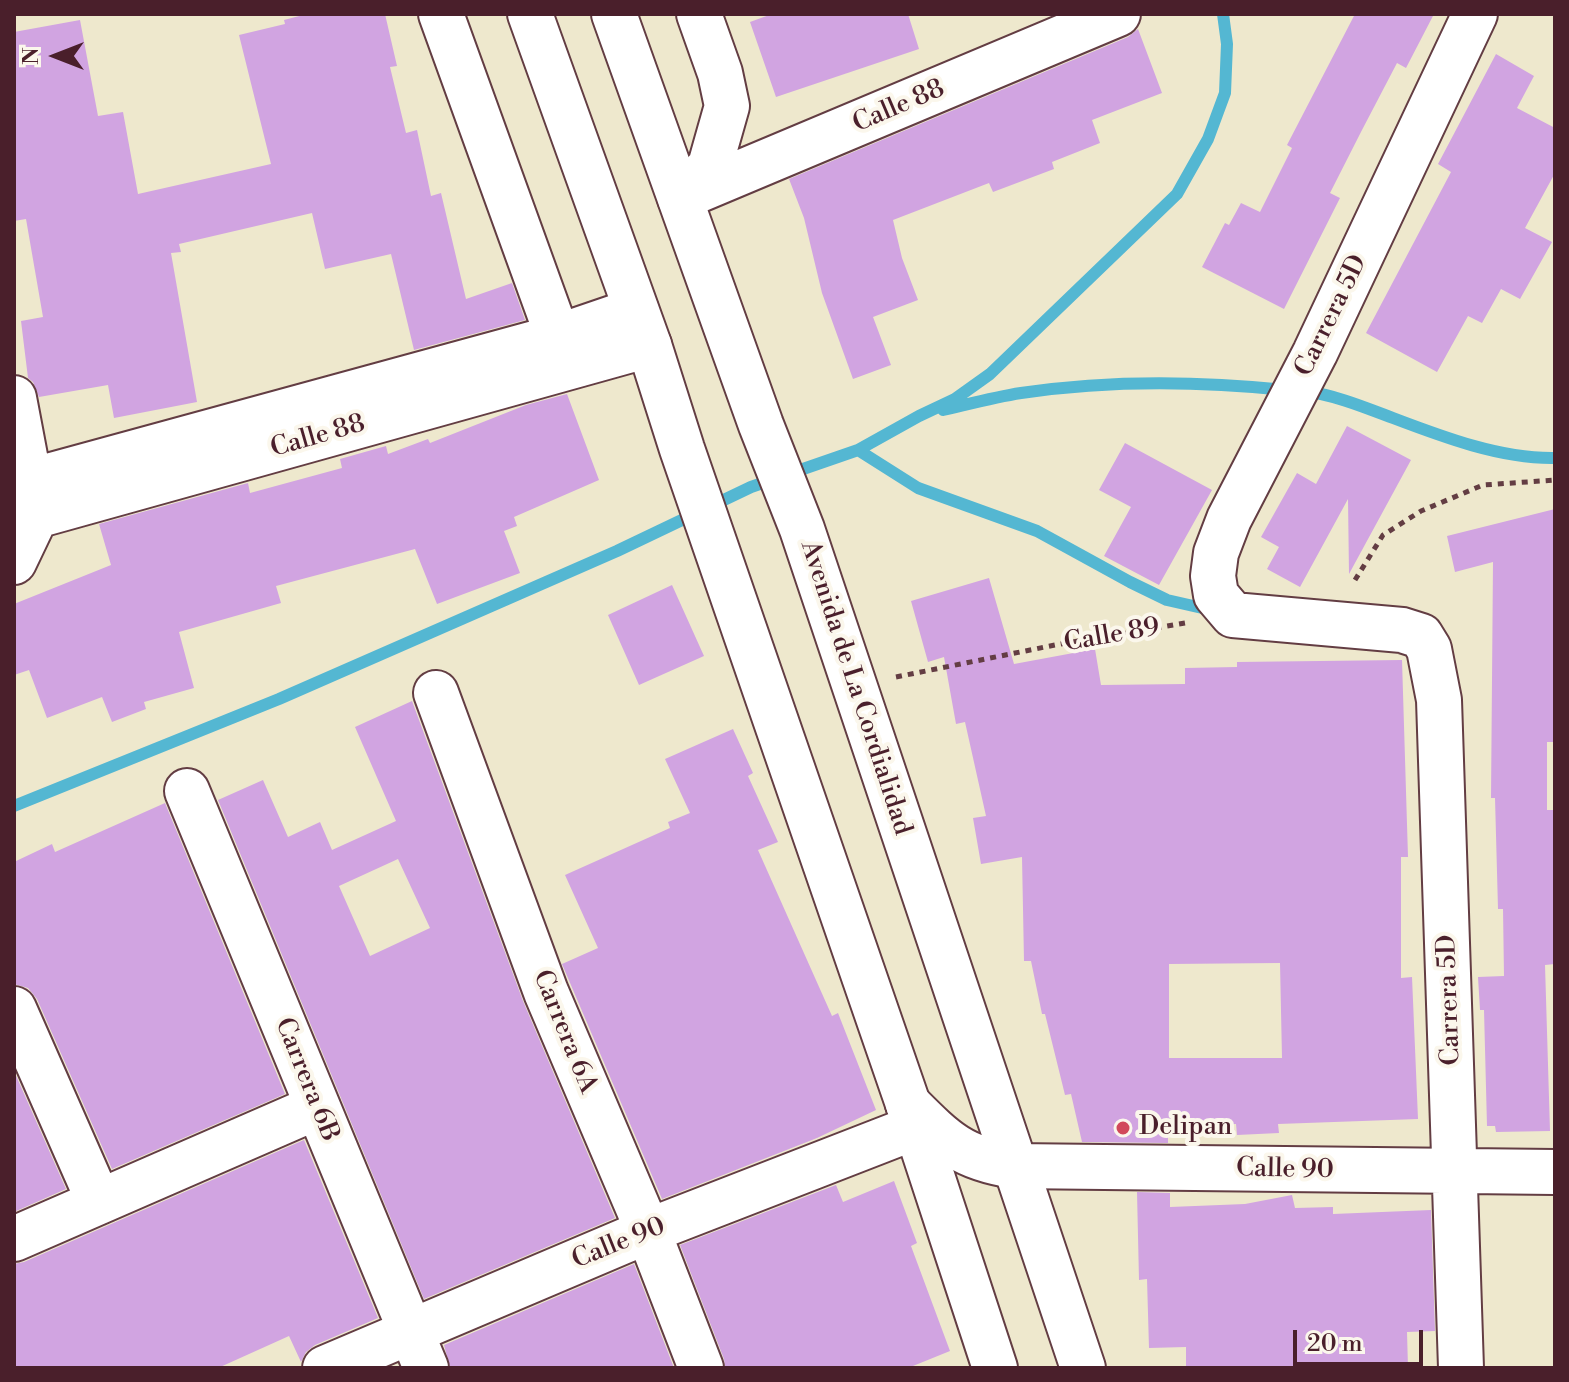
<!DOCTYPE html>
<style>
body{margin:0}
#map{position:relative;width:1569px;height:1382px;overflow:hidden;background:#eee8cd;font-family:"Libre Bodoni",serif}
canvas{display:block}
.frame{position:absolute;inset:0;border:16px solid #4a1f2b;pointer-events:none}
.north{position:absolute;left:16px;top:16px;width:80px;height:80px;-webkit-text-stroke:6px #fbf7ec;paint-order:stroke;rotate:270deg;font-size:22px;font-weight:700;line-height:32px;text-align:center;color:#4a1f2b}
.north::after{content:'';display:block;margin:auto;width:28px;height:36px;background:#4a1f2b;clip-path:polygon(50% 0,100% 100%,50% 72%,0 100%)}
.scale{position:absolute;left:1293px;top:1330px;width:130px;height:36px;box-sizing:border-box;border:4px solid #4a1f2b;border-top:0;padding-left:10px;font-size:24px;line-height:28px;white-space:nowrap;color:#4a1f2b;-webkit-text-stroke:6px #fbf7ec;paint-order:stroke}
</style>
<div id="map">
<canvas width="1569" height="1382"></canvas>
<div class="frame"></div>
<div class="north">N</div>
<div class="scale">20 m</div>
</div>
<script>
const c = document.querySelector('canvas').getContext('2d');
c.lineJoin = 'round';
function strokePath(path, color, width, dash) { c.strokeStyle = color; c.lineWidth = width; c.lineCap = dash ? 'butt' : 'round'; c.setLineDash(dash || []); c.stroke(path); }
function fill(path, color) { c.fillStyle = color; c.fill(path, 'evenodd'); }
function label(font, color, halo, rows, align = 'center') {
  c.font = font + ' "Libre Bodoni",serif'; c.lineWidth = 8; c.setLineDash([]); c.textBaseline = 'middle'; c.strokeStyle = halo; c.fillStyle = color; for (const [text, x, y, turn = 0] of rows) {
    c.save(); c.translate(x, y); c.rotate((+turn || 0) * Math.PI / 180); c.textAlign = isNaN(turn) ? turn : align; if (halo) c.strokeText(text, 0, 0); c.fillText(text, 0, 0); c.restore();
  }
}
strokePath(new Path2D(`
 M 1304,391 C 1335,395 1364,407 1393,418 C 1443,437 1501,459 1555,458
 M 943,410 C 969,404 995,397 1021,393 C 1108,380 1199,381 1286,390
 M 858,450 L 918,488 L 1037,531 L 1130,582 L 1167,600 L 1211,610
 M 14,806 L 279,699 L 617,551 L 751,487 L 858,450 L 919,416 L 955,399 L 990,374 L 1177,194 L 1208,139 L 1225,93 L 1227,44 L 1223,14`), '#54b7d2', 12);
fill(new Path2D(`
 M 307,14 L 385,14 L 397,66 L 390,67 L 406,133 L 417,130 L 431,196 L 441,193 L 466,299 L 512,283 L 525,320 L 414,350 L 391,254 L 325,269 L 312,213 L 179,244 L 181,252 L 171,253 L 197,402 L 114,418 L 108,385 L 39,397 L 33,382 L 28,378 L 21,321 L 43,317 L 26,219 L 14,221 L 14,32 L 80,20 L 98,116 L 123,112 L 138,194 L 271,164 L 239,35 L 285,24 L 284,20 Z
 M 772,14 L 908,14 L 919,49 L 776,97 L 750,22 Z
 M 1355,14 L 1434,14 L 1406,68 L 1397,63 L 1362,130 L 1330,193 L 1340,198 L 1284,309 L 1202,267 L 1225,223 L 1229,225 L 1241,203 L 1260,212 L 1292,148 L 1287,145 Z
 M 1138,29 L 1162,93 L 1092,120 L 1100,143 L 1052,162 L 1054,169 L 993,192 L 989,183 L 893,220 L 902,258 L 918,300 L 873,317 L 891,365 L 853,379 L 822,293 L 804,218 L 789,179 L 1128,37 Z
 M 1496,54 L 1534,76 L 1517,108 L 1555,128 L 1555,173 L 1525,228 L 1552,242 L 1520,299 L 1501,289 L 1482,323 L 1468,316 L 1437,372 L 1366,333 L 1451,172 L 1438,164 Z
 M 567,394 L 599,480 L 514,517 L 517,526 L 504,531 L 520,573 L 437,604 L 415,549 L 276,586 L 281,603 L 179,632 L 194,688 L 144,702 L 146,709 L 112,722 L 102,697 L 47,718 L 29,670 L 14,675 L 14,604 L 111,565 L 99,524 L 248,483 L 250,493 L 342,468 L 340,459 L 386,446 L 388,454 L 428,439 L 430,443 L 526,405 Z
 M 1347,426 L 1411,460 L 1349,574 L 1348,499 L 1300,587 L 1267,569 L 1279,547 L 1261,537 L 1297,473 L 1316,484 Z
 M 1125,443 L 1212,490 L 1159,585 L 1104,556 L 1131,507 L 1099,490 Z
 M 1555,509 L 1555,547 L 1553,547 L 1555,742 L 1547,742 L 1547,810 L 1555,810 L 1555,964 L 1545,965 L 1550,1131 L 1496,1132 L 1495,1126 L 1487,1126 L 1484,1010 L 1480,1010 L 1478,977 L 1504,976 L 1503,909 L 1498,909 L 1495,798 L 1491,798 L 1493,562 L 1455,572 L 1447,536 Z
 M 989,578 L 1014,664 L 1095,649 L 1101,685 L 1185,684 L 1185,668 L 1237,667 L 1237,662 L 1402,660 L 1408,857 L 1401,857 L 1401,978 L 1412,977 L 1418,1119 L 1278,1124 L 1279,1133 L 1237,1135 L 1236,1124 L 1168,1126 L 1168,1143 L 1082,1142 L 1071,1094 L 1065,1095 L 1045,1014 L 1042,1014 L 1031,961 L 1024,961 L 1022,857 L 981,864 L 973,818 L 986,816 L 965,722 L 956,724 L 944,657 L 928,662 L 911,601 ZM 1280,963 L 1282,1058 L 1169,1058 L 1169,964 Z
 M 672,585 L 704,656 L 639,685 L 608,615 Z
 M 412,701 L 523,1001 L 615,1218 L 424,1299 L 218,800 L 263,780 L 288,837 L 320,822 L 332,850 L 396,821 L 355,727 ZM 398,859 L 430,928 L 370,956 L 339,886 Z
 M 733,729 L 753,773 L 748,776 L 778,842 L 758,850 L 832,1016 L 838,1013 L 876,1110 L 817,1138 L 662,1199 L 562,964 L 598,948 L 565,875 L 670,828 L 668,822 L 690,813 L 665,759 Z
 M 165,803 L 285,1094 L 112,1169 L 37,999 L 28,988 L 14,984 L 14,862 L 52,844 L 55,852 Z
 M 14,1071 L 66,1189 L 14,1212 Z
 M 304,1140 L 378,1318 L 315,1345 L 306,1352 L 301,1362 L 289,1336 L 218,1368 L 14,1368 L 14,1264 L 24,1262 Z
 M 894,1181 L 917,1243 L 911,1246 L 950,1351 L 908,1368 L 725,1368 L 724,1359 L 680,1245 L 836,1185 L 843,1202 Z
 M 1137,1192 L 1170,1193 L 1170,1207 L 1245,1204 L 1292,1195 L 1295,1208 L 1333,1207 L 1333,1214 L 1431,1210 L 1435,1331 L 1407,1332 L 1408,1368 L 1186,1368 L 1186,1347 L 1149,1348 L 1147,1279 L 1139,1280 Z
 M 634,1264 L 674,1368 L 450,1368 L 444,1345 Z`), '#d1a4e1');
const minor = new Path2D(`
 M 441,14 L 568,365
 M 682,197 L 710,166 L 727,106 L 720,73 L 699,14
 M 680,198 L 1118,14
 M 14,398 L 35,509
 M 30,481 L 557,337 L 636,310
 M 14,562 L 36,516 L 649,345
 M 436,693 L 546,992 L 648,1231 L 701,1368
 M 187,791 L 426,1368
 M 14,1009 L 99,1202
 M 908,1104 C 945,1141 961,1158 1014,1166 L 1555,1172
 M 14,1239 L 317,1107
 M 325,1368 L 648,1231 L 916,1127
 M 1461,1368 L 1439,700 L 1429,649 L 1421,636 L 1402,630 L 1233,615 L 1216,595 L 1213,576 L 1216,553 L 1229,519 L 1315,353 L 1475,14`);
const major = new Path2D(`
 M 530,14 L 649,345 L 682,449 L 916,1127 L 995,1368
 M 614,14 L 761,425 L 802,529 L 1083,1368`);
strokePath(minor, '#633d43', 48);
strokePath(major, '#633d43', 48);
strokePath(new Path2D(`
 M 1355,580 L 1383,535 L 1421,511 L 1483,485 L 1555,480
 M 896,677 L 1055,645 L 1185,623`), '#633d43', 5, [6, 6]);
strokePath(minor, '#fff', 44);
strokePath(major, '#fff', 44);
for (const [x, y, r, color] of [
 [1123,1128,8,"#d1495b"]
]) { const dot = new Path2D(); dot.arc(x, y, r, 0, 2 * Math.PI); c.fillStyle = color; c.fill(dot); strokePath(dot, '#fbf7ec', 3); }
label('26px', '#4a1f2b', '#fbf7ec', [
 ["Calle 88",899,107,-23],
 ["Carrera 5D",1332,316,-64],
 ["Calle 88",318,437,-16],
 ["Calle 89",1112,636,-10],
 ["Avenida de La Cordialidad",855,688,72],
 ["Carrera 5D",1450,1000,-92],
 ["Carrera 6A",564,1032,68],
 ["Carrera 6B",306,1080,68],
 ["Calle 90",1285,1170,1],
 ["Calle 90",619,1244,-22]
]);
label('26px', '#4a1f2b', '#fbf7ec', [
 ["Delipan",1139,1128]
], 'left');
</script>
